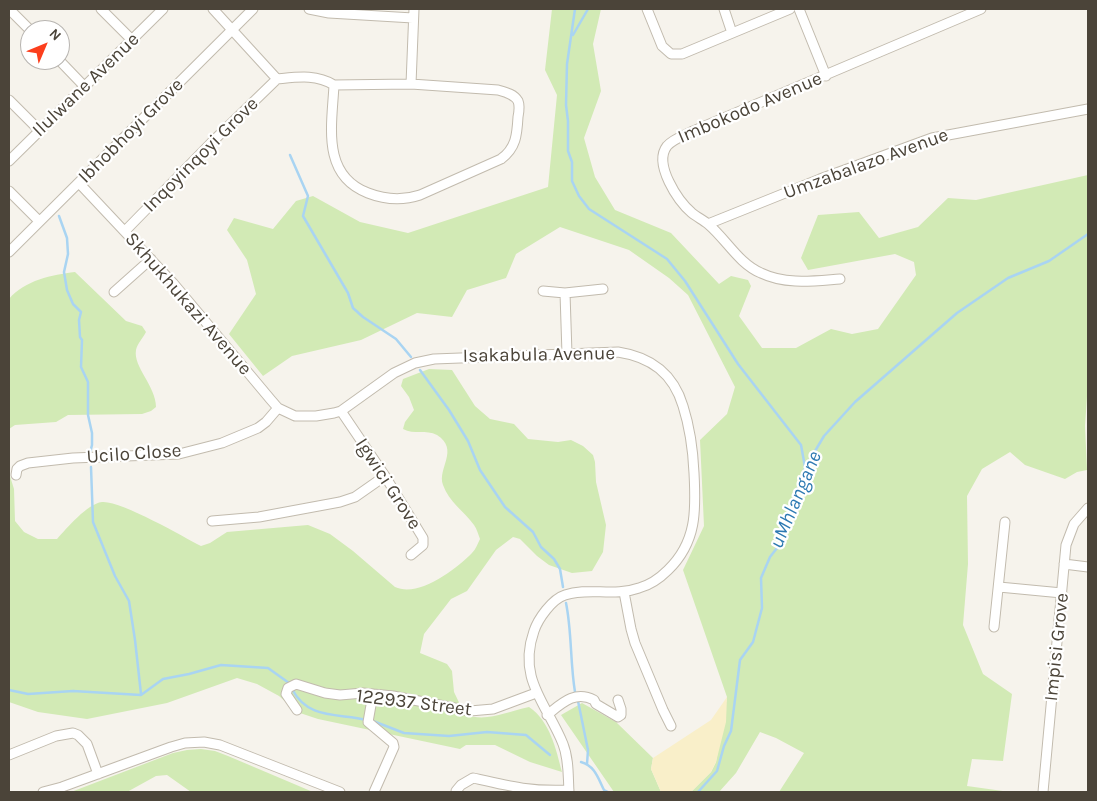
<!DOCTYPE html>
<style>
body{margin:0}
#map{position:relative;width:1097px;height:801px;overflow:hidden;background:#f6f3ec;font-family:Karla,sans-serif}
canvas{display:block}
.frame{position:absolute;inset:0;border:10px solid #4b4439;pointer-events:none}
.north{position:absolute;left:20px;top:20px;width:50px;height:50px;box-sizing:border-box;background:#fff;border:1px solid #b7b4b0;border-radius:50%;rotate:45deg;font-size:14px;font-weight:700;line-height:20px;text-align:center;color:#4b4439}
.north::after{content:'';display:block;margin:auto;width:18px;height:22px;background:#fc3f1d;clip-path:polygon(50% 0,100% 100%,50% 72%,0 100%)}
</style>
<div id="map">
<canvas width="1097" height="801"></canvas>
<div class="frame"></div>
<div class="north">N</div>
</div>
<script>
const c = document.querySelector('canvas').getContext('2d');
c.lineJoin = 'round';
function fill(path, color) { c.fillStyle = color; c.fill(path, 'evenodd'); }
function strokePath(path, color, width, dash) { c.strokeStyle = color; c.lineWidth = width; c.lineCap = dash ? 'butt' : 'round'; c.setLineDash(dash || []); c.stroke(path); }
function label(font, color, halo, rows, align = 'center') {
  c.font = font + ' Karla,sans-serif'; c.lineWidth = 4.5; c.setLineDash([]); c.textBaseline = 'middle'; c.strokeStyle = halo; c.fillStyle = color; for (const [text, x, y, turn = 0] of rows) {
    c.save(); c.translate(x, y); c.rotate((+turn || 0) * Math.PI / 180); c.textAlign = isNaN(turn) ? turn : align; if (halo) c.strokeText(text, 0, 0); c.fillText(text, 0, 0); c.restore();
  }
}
fill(new Path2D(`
 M 552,9 L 601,9 L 593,44 L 601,91 L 584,138 L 595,177 L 615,210 L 671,233 L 719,284 L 731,276 L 748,280 L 751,286 L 739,316 L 762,348 L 796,348 L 831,329 L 852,334 L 878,329 L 916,275 L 914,262 L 895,254 L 808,270 L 801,258 L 818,215 L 859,212 L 879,238 L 918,227 L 948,198 L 976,200 L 1088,175 L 1088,382 L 1085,426 L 1087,470 L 1077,472 L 1065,479 L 1025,465 L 1010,452 L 982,469 L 967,496 L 968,564 L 963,625 L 983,674 L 1012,694 L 1003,761 L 972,759 L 967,786 L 1010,792 L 779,792 L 804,753 L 776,738 L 760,732 L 736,773 L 719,792 L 691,792 L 711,772 L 716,762 L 727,697 L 683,570 L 704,526 L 700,440 L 727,414 L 735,387 L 688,295 L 669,278 L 629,250 L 560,227 L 516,254 L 506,278 L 467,290 L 452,317 L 417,313 L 361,340 L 292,356 L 263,376 L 229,334 L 256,294 L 247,260 L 227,230 L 234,218 L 273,229 L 296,201 L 313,196 L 360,222 L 408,233 L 548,187 L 557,95 L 545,70 Z
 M 75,272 L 126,321 L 142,326 L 146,332 C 143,338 137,344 136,350 C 133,367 156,386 156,407 L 151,411 L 142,414 L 68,415 L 56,422 L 15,425 L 9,429 L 9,299 C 25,280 52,275 75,272 Z
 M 429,369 L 452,370 L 475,406 L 490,419 L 514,424 L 528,439 L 558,442 L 571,440 L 583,446 L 593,455 L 595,462 L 596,482 L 606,525 L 603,552 L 592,571 L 572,573 L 549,565 L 537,556 L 520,539 L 513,537 L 496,550 L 467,591 L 451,599 L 424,634 L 420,653 L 447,664 L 452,671 L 454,692 L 465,715 C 489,722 505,712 529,707 C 550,721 556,749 562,772 L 530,762 L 495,745 L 466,745 L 460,749 L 318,719 L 297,712 L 279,696 L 257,684 L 237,678 L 167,703 L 87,719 L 38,712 L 9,702 L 9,473 L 14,489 L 15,521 L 24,532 L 38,539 L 57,539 C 67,528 87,504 102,502 C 120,500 182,536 201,546 L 210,543 L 227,532 L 308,525 L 330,534 L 353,551 L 395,587 C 419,598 456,569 472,553 C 476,549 478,543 480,539 C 478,534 477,529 474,525 C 464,511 449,502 443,485 C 437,468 460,450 437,435 C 426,429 414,435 403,429 L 405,422 L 414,410 L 409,397 L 401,386 L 403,379 Z
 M 582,703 L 616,722 L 653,758 L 651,769 L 661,792 L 614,792 L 561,715 Z
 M 201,749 L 215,751 L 228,756 L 313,792 L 191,792 L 167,775 L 156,776 L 127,792 L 71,792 L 173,753 L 187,750 Z`), '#d2eab5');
fill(new Path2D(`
 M 727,697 L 726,722 L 716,762 L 711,772 L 691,792 L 661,792 L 651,769 L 653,758 L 711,720 Z`), '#f9efc9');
strokePath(new Path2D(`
 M 575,9 L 567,64 L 566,105 L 568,121 L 568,151 L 572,162 L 572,181 L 579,196 L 589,209 L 667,259 L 685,281 L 738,364 L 801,445 L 805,467
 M 573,35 L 588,9
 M 290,155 L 308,196 L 303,216 L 348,293 L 353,308 L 363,317 L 396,339 L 411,357
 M 59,216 L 67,238 L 68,254 L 64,272 L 67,290 L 73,304 L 81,312 L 79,320 L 80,337 L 82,340 L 81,367 L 88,382 L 88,415 L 92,433 L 92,445 L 90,453
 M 420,370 L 449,410 L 468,441 L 480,470 L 505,507 L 533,532 L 541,547 L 554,559 L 560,569 L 563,587
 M 91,467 L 93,522 L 115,576 L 129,601 L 135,640 L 141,694
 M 566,603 C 572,632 570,662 575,692
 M 292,689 C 308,720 338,713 367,720
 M 9,690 L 28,694 L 73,691 L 141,695 L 163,679 L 189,674 L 221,665 L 268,668 L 289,683
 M 578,701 L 588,750 L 587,764
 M 373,721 L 404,733 L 449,736 L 487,732 L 526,735 L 550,755
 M 581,762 C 595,766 598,778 604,790 L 608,792
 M 698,792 L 717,771 L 724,746 L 731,731 L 740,660 L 753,642 L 762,608 L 761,578 L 770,557 L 777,548 L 805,468 L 824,436 L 855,402 L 957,313 L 1008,278 L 1049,261 L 1088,234`), '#a9d4f2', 2.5);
const minor = new Path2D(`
 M 9,9 L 30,30
 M 101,9 L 132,40
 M 213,9 L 277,79 C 298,77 316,74 334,85 L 411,84 L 498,90 C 505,92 514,94 518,101 C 520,106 519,112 518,117 C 517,135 516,148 501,159 L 420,195 C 402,201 386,200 368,193 C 321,175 332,125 334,85
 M 309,9 L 329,13 L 413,18
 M 647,9 L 662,46 L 671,54 L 682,54 L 790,9
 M 724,9 L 732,33
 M 799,9 L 826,76
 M 59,60 L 84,86
 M 411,84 L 414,9
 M 9,100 L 39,130
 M 9,161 L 163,9
 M 79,183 L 173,283 L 271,400 L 278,408 L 295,416 L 316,416 L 334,413 L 341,411 L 394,373 L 415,363 L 434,359 L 618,352 C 651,357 673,373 683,406 C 690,428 693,450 694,473 C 696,510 697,542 668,570 C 660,578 650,585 639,588 C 614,597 588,587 565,595 C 552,599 538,619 534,631 C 517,679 547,704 563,744 C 569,759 568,776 569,792
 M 9,191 L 39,221
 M 708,224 L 820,179 L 932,138 L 1088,109
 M 125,231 L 211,143 L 277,79
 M 9,252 L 253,9
 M 840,279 C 813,281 786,285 761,273 C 739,264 726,239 708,224 C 703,220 697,217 692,213 C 678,201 653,164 667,146 C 673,139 685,135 693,131 L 981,9
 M 543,291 L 565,293 L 603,289
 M 114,292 L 151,259
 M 565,293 L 567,354
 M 341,411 L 385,476 L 423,538 L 423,545 L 411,555
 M 16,475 L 17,469 L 20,466 L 28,463 L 73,458 L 179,454 L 222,443 L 258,428 L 266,422 L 278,408
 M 212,521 L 259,517 L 340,502 L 355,497 L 385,476
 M 1064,564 L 1088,567
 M 999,587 L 1062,593
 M 624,592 L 631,629 L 635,643 L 663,710 L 671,726
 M 994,627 L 1005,522
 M 373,694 L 368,722 L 393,743 L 394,747 L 374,792
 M 297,710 L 286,694 L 288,688 L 296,684 L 325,693 L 340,695 L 363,693 L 393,696 L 470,711 L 493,709 L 536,693
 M 547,715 C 562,703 575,690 594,700 L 596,704 L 618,717 L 621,715 L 621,709 L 618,700
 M 9,755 L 56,736 L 73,733 L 78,735 L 87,744 L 98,774
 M 456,791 L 461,785 L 473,778 C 508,786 531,792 569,790
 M 43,792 L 62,787 L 171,747 L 185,743 L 204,742 L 220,745 L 340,792
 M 1043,792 L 1066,545 L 1074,524 L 1088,508`);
strokePath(minor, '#c2bbae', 11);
strokePath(minor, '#fff', 9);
label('19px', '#4b4439', '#fff', [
 ["Ilulwane Avenue",86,85,-44],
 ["Imbokodo Avenue",750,108,-23],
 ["Ibhobhoyi Grove",131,131,-45],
 ["Inqoyinqoyi Grove",201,155,-45],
 ["Umzabalazo Avenue",866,164,-20],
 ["Skhukhukazi Avenue",188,304,49],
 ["Isakabula Avenue",539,355,-1],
 ["Ucilo Close",134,454,-4],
 ["Igwici Grove",388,484,57],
 ["Impisi Grove",1057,647,-84],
 ["122937 Street",414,703,7]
]);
label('italic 20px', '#2e7ab2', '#fff', [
 ["uMhlangane",796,500,-67]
]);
</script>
